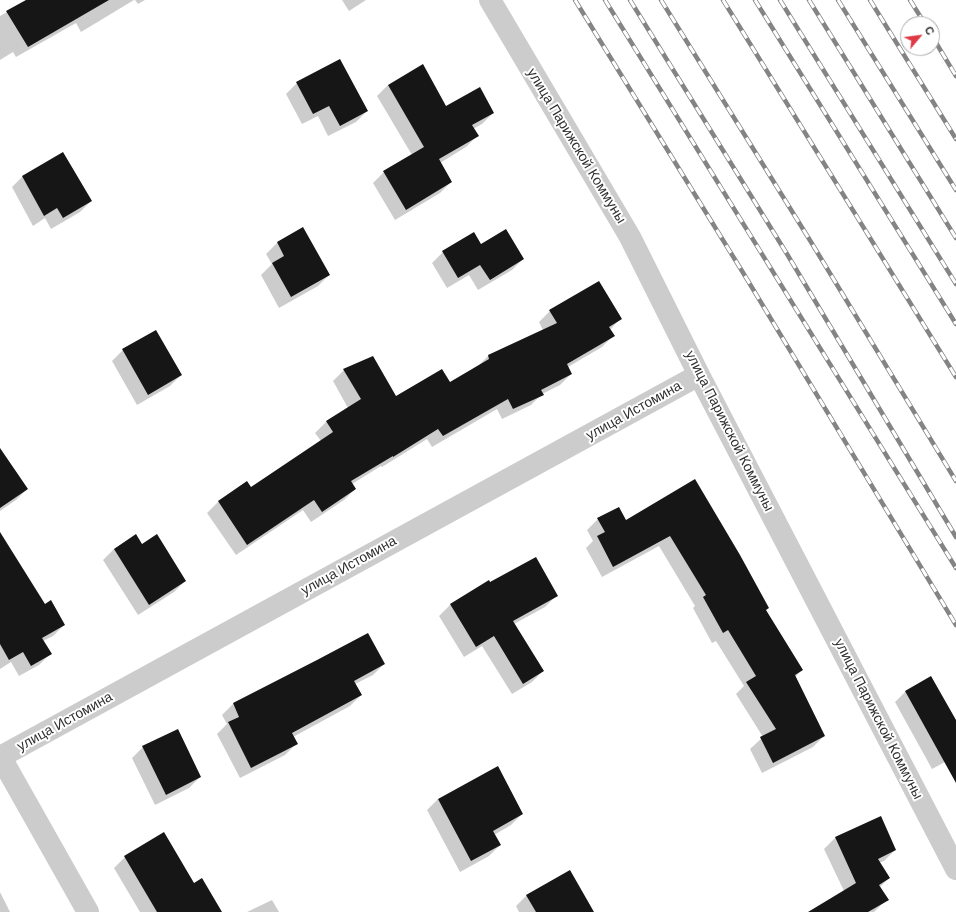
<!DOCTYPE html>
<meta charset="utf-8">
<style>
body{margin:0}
#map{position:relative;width:956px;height:912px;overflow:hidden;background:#fff;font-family:Helvetica,sans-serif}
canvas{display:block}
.north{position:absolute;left:900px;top:16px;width:40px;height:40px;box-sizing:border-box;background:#fff;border:1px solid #acacac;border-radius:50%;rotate:61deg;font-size:11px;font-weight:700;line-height:16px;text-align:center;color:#2f2f2f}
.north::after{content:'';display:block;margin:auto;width:14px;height:18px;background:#de3945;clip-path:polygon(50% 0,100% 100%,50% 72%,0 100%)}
</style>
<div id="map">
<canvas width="956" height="912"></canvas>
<div class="north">С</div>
</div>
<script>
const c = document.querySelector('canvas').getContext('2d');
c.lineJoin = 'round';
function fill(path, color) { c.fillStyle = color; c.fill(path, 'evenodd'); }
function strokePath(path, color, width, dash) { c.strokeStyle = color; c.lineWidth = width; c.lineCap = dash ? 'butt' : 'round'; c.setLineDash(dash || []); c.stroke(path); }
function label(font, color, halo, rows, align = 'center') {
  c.font = font + ' Helvetica,sans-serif'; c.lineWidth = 4; c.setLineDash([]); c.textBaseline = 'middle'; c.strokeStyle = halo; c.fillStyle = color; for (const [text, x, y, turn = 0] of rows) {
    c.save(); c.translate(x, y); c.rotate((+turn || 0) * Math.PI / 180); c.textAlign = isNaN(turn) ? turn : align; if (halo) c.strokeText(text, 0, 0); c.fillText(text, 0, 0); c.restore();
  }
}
fill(new Path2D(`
 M 28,0 L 134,0 L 81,32 L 76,23 L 16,57 L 13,52 L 0,60 L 0,16 Z
 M 135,0 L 145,0 L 138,4 Z
 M 342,0 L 366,0 L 349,11 Z
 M 297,83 L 367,111 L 356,122 L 328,136 L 318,116 L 302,124 L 286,94 Z
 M 388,85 L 446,107 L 493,113 L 482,124 L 473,129 L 477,136 L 466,147 L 440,163 L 451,182 L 440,193 L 395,220 L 373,183 L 384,172 L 412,155 L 377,96 Z
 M 23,176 L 91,201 L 80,212 L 51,229 L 45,218 L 33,226 L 12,187 Z
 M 302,229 L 329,275 L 318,286 L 279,308 L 261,275 L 272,264 L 266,254 L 277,243 Z
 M 474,233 L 481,245 L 523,259 L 512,270 L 478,290 L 469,275 L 447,288 L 432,263 L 443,252 Z
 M 550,311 L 620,319 L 610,330 L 613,336 L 602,347 L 568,367 L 571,374 L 560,385 L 542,394 L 531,405 L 502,419 L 497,409 L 432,447 L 427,439 L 382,467 L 381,466 L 352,484 L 355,489 L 344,500 L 311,522 L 303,510 L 236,555 L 207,513 L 218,502 L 247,482 L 251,489 L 321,441 L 315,433 L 326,422 L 348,408 L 333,381 L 344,370 L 395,397 L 449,383 L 477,367 L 488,356 L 543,330 L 539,322 Z
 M 123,350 L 181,375 L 170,386 L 137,405 L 112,361 Z
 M 0,466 L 27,489 L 16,500 L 0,511 Z
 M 695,480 L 765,611 L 802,670 L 795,677 L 824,736 L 813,747 L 762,773 L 750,749 L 763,737 L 736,694 L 744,686 L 716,641 L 712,643 L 693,608 L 695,606 L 659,546 L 602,577 L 586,548 L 593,541 L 587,530 L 598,519 L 626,522 Z
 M 136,535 L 142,545 L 185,581 L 174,592 L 138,615 L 103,560 L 114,549 Z
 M 0,544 L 45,605 L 64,625 L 53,636 L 43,641 L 50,654 L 39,665 L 19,676 L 11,662 L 0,669 Z
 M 488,582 L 556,596 L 545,607 L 514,624 L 543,671 L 532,682 L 512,694 L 482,646 L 464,657 L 439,616 L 450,605 Z
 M 318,661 L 384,664 L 373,675 L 355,684 L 361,695 L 350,706 L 293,737 L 296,744 L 285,755 L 240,778 L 217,734 L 227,724 L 222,715 L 233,704 Z
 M 906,691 L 956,722 L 956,756 L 932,769 L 895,702 Z
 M 143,747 L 200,777 L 189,788 L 155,805 L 132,758 Z
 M 438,799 L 522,814 L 511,825 L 494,835 L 500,845 L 489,856 L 460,872 L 427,810 Z
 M 880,817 L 895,850 L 884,861 L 879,863 L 889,878 L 880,887 L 887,899 L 874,912 L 840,912 L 844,891 L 824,849 L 835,838 Z
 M 125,857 L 193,884 L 220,912 L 140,912 L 114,868 Z
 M 0,892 L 10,912 L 0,912 Z
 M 527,895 L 588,912 L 519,912 L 516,906 Z
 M 272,900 L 279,912 L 247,912 Z`), '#0003');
fill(new Path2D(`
 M 26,0 L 109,0 L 28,47 L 6,11 Z
 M 340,59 L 368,111 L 340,126 L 329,106 L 313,114 L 296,82 Z
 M 423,64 L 446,106 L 480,87 L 494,113 L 472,125 L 479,136 L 439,159 L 452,182 L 406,210 L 383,171 L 424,147 L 388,85 Z
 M 63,152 L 92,201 L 63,218 L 57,208 L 44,216 L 22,176 Z
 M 303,227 L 330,275 L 291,297 L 272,263 L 284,256 L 277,242 Z
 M 506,229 L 524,259 L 490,280 L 480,265 L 458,278 L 442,251 L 474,232 L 481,244 Z
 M 599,281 L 622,319 L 609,327 L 615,336 L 567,364 L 572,374 L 541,390 L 544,395 L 513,409 L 508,399 L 443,436 L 438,429 L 393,457 L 393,456 L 351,481 L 356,489 L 322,512 L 314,500 L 247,545 L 218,501 L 247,481 L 251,487 L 333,432 L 326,421 L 361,399 L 343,369 L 373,356 L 396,396 L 442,369 L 450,382 L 489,359 L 488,355 L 557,323 L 549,310 Z
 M 156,330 L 182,375 L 148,395 L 122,349 Z
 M 0,448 L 28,489 L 0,508 Z
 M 695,479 L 740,555 L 769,608 L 766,610 L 803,670 L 795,675 L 825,736 L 773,763 L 760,737 L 776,729 L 746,682 L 756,676 L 728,630 L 723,633 L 703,597 L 706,595 L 670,536 L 613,567 L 597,536 L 605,532 L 597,518 L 619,507 L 626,520 Z
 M 0,532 L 45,604 L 51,600 L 65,625 L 42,638 L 52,654 L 31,666 L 23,652 L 9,660 L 0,644 Z
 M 136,534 L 142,544 L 157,534 L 186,581 L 149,605 L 114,549 Z
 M 536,557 L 558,596 L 513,621 L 544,671 L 523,684 L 494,636 L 476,647 L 450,604 L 489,580 L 490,582 Z
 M 368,633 L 385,664 L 354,681 L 362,695 L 292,733 L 298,744 L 251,768 L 228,722 L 239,717 L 233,703 L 317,660 Z
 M 931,676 L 956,720 L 956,783 L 905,691 Z
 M 178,729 L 201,777 L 166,795 L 142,746 Z
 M 498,766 L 523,814 L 493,831 L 501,845 L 471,861 L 438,799 Z
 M 881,816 L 896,850 L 878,859 L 890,878 L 879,885 L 889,900 L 868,912 L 808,912 L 856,883 L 835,837 Z
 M 164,832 L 194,883 L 202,878 L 222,912 L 157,912 L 124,856 Z
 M 570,870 L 594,912 L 536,912 L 526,895 Z`), '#161616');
strokePath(new Path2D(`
 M 490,0 L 630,237 L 699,375 L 956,869
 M 0,757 L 699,375`), '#ccc', 22);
strokePath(new Path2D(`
 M 0,756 L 88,912`), '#ccc', 22);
const rail = new Path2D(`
 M 575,0 L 742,271 L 956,625
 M 605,0 L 956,568
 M 630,0 L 787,254 L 956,537
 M 661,0 L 811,242 L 956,481
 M 723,0 L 956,377
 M 755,0 L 956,324
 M 780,0 L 956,284
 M 809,0 L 956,238
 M 838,0 L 956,190
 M 870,0 L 956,139
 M 910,0 L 925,24
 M 932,36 L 956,76`);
strokePath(rail, '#848484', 4.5);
strokePath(rail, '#fff', 3, [9]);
label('14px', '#2f2f2f', '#fff', [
 ["улица Парижской Коммуны",576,146,59],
 ["улица Истомина",634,411,-29],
 ["улица Парижской Коммуны",729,431,63],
 ["улица Истомина",349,566,-29],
 ["улица Парижской Коммуны",878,719,63],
 ["улица Истомина",65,722,-29]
]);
</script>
